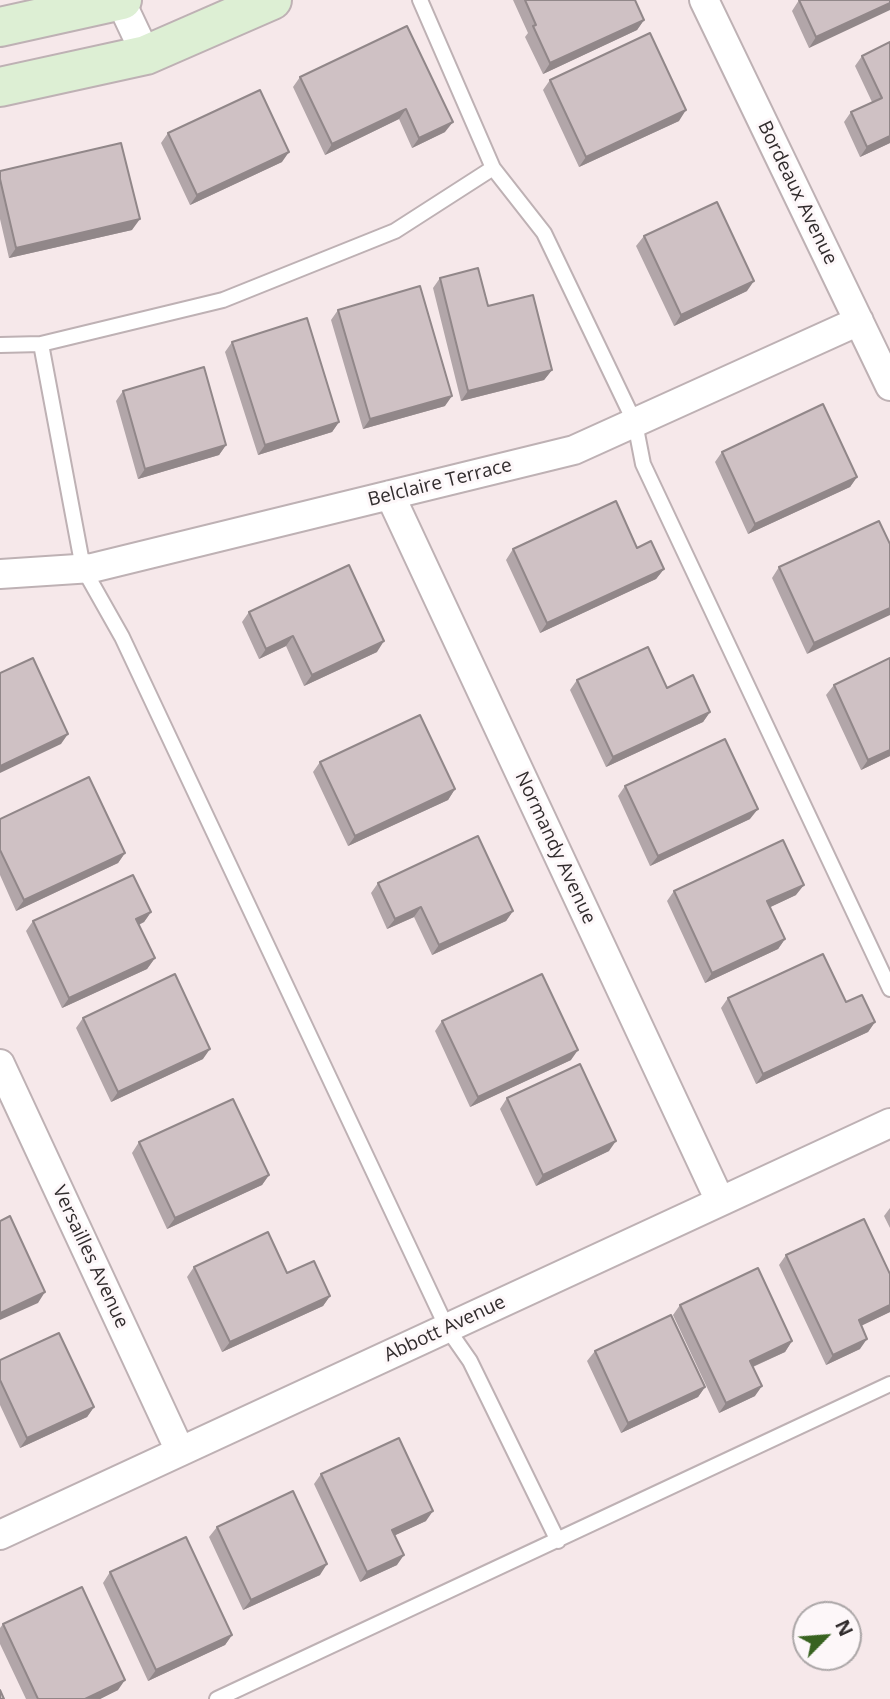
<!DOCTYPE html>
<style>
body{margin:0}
#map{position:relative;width:890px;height:1699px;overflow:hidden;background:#f6e8ea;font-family:"Open Sans",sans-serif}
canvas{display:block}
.north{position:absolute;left:792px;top:1601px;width:70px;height:70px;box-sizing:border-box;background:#fdf7f9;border:2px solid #aba6a7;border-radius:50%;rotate:65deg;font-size:19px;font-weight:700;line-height:28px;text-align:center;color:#312c2d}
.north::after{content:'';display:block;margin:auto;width:24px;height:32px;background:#386320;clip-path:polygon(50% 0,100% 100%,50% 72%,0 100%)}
</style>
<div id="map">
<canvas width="890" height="1699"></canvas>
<div class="north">N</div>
</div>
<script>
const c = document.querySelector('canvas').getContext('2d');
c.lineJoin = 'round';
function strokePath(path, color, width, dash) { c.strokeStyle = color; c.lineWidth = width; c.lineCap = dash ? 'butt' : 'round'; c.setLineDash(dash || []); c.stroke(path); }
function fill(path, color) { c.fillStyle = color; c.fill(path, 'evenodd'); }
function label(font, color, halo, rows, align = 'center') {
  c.font = font + ' "Open Sans",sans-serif'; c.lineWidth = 6; c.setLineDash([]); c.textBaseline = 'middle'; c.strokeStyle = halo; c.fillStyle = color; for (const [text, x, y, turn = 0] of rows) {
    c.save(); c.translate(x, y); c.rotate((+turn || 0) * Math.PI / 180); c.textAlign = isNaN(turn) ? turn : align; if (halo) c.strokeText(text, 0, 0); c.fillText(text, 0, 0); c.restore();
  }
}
const lane = new Path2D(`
 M 420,0 L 493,168 L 544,233 L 635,423 L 643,464 L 890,989
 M 41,344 L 223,300 L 395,231 L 493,168
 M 0,345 L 41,344 L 83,568 L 122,637 L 447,1328 L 470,1361 L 558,1541
 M 217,1699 L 890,1384`);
const street = new Path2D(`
 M 120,0 L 146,55
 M 704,0 L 890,386
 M 390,495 L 720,1201
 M 0,574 L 92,568 L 574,450 L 859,321
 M 0,1064 L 180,1451
 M 0,1535 L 890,1123`);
const secondary = new Path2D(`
 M 0,27 L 122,0
 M 0,87 L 146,55 L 272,0`);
strokePath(lane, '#beb1b4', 18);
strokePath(street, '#beb1b4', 32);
strokePath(secondary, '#beb1b4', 42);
strokePath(lane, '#fff', 14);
strokePath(street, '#fff', 28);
strokePath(secondary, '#ddefd4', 38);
fill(new Path2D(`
 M 513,0 L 635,0 L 644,20 L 637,30 L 543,74 L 525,37 L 528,33 Z
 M 799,0 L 890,0 L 809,48 L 792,11 Z
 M 407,26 L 445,132 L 412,148 L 399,119 L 325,155 L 293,87 L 300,77 Z
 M 890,42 L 890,143 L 860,157 L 844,122 L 851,112 L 872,102 L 855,66 L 862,56 Z
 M 550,80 L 679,121 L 579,167 L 543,90 Z
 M 168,133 L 282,162 L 190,205 L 161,143 Z
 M 0,171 L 132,230 L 9,258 L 0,219 Z
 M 644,236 L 747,291 L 674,326 L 636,246 Z
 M 440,278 L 488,306 L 552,370 L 544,380 L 461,401 L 433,288 Z
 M 338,310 L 445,406 L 363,429 L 331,320 Z
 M 232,342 L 339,422 L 332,432 L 258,455 L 225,352 Z
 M 123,391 L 226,445 L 219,455 L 138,479 L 116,401 Z
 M 722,452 L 857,477 L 850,487 L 748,534 L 715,462 Z
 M 890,544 L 807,654 L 772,578 L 779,567 Z
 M 513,549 L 664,569 L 656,579 L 540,633 L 506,560 Z
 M 249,612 L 377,652 L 304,686 L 286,646 L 259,659 L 242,622 Z
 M 890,658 L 890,756 L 861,770 L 826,695 L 834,685 Z
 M 577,680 L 710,712 L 703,722 L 606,767 L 570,690 Z
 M 320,762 L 455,789 L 448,800 L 348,846 L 313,772 Z
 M 625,786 L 750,819 L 650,866 L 618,796 Z
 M 0,819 L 125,853 L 118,863 L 16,911 L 0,875 Z
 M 378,883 L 513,911 L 506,921 L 432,955 L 414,917 L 387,929 L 371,893 Z
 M 674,891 L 796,895 L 770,907 L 785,939 L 778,949 L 705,983 L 667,901 Z
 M 151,912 L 144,922 L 139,925 L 155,958 L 147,969 L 62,1008 L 26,931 L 33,921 Z
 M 728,998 L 846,1002 L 875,1022 L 868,1032 L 756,1084 L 721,1008 Z
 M 83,1018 L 203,1059 L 111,1102 L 76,1028 Z
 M 442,1021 L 571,1060 L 470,1107 L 435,1031 Z
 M 507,1098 L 609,1151 L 536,1186 L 500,1109 Z
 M 139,1142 L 269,1175 L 262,1185 L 167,1229 L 132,1153 Z
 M 890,1208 L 890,1228 L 884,1216 Z
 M 786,1255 L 890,1274 L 890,1312 L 861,1326 L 860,1349 L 826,1365 L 779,1265 Z
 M 194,1267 L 287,1273 L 330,1296 L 323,1306 L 222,1352 L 187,1277 Z
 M 680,1305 L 792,1341 L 785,1352 L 753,1367 L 755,1396 L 719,1413 L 673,1315 Z
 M 595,1351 L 705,1387 L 698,1397 L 621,1433 L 587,1361 Z
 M 0,1360 L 94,1407 L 87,1417 L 20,1448 L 0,1405 Z
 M 321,1474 L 426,1521 L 395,1535 L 397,1565 L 360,1582 L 314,1484 Z
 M 217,1527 L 320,1575 L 243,1610 L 209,1537 Z
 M 110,1572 L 232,1635 L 225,1645 L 148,1681 L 103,1583 Z
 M 3,1624 L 118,1690 L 100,1699 L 26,1699 L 0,1644 L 0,1628 Z`), '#b2a6a9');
fill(new Path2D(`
 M 890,3 L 890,10 L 809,48 L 816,37 Z
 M 644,20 L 637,30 L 543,74 L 550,63 Z
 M 406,109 L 399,119 L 325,155 L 332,144 Z
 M 686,110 L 679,121 L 579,167 L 586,157 Z
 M 453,122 L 445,132 L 412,148 L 419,138 Z
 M 890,136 L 890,143 L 860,157 L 867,147 Z
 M 289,152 L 282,162 L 190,205 L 197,195 Z
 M 140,219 L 132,230 L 9,258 L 16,248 Z
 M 754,281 L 747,291 L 674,326 L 681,315 Z
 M 552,370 L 544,380 L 461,401 L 468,391 Z
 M 452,396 L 445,406 L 363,429 L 370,419 Z
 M 339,422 L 332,432 L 258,455 L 265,445 Z
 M 226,445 L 219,455 L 138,479 L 145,469 Z
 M 857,477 L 850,487 L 748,534 L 755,524 Z
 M 664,569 L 656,579 L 540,633 L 547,623 Z
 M 890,608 L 890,615 L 807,654 L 814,643 Z
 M 293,636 L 286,646 L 259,659 L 266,649 Z
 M 384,641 L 377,652 L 304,686 L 312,675 Z
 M 710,712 L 703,722 L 606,767 L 613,757 Z
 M 68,734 L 61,744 L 0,773 L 0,766 Z
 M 890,750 L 890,756 L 861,770 L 868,760 Z
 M 455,789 L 448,800 L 348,846 L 355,836 Z
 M 758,809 L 750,819 L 650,866 L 658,856 Z
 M 125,853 L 118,863 L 16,911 L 24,900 Z
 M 804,885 L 796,895 L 760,912 L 767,901 Z
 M 421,907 L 414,917 L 387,929 L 395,919 Z
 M 513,911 L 506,921 L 432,955 L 439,945 Z
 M 151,912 L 144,922 L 129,929 L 136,919 Z
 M 785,939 L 778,949 L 705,983 L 712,973 Z
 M 155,958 L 147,969 L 62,1008 L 69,998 Z
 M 875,1022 L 868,1032 L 756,1084 L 763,1074 Z
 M 210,1049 L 203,1059 L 111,1102 L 118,1092 Z
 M 578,1050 L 571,1060 L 470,1107 L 478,1097 Z
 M 616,1141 L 609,1151 L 536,1186 L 543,1175 Z
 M 269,1175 L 262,1185 L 167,1229 L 175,1218 Z
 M 45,1292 L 38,1303 L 0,1320 L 0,1313 Z
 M 330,1296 L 323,1306 L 222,1352 L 230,1342 Z
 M 890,1305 L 890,1312 L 852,1330 L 859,1320 Z
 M 867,1339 L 860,1349 L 826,1365 L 833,1355 Z
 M 792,1341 L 785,1352 L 743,1371 L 750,1361 Z
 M 762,1386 L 755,1396 L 719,1413 L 726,1403 Z
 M 705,1387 L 698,1397 L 621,1433 L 628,1423 Z
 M 94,1407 L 87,1417 L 20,1448 L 27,1438 Z
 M 433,1511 L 426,1521 L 385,1540 L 392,1530 Z
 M 404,1555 L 397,1565 L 360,1582 L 367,1572 Z
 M 327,1564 L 320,1575 L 243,1610 L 251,1600 Z
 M 232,1635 L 225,1645 L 148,1681 L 156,1670 Z
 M 125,1680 L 118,1690 L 100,1699 L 85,1699 Z`), '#918789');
const building = new Path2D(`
 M 525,0 L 635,0 L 644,20 L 550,63 L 533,26 L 536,25 Z
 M 799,0 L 890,0 L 890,3 L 816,37 Z
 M 407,26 L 453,122 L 419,138 L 406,109 L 332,144 L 300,77 Z
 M 650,33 L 686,110 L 586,157 L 550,80 Z
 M 890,42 L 890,136 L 867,147 L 851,112 L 882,98 L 862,56 Z
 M 260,90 L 289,152 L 197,195 L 168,133 Z
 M 121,143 L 140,219 L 16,248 L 0,179 L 0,171 Z
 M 717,202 L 754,281 L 681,315 L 644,236 Z
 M 478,268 L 488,306 L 533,295 L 552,370 L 468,391 L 440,278 Z
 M 420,286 L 452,396 L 370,419 L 338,310 Z
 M 307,318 L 339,422 L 265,445 L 232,342 Z
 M 204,367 L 226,445 L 145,469 L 123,391 Z
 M 823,404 L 857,477 L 755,524 L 722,452 Z
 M 616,501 L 637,548 L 651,541 L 664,569 L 547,623 L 513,549 Z
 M 879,521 L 890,544 L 890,608 L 814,643 L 779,567 Z
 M 349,565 L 384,641 L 312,675 L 293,636 L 266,649 L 249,612 Z
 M 648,647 L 667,688 L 693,675 L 710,712 L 613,757 L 577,680 Z
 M 33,658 L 68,734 L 0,766 L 0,673 Z
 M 890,658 L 890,750 L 868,760 L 834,685 Z
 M 420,715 L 455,789 L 355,836 L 320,762 Z
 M 725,739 L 758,809 L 658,856 L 625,786 Z
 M 89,777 L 125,853 L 24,900 L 0,850 L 0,819 Z
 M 478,836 L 513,911 L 439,945 L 421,907 L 395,919 L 378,883 Z
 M 783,840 L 804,885 L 767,901 L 785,939 L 712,973 L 674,891 Z
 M 133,875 L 151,912 L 136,919 L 155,958 L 69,998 L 33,921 Z
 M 823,954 L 846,1002 L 862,995 L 875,1022 L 763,1074 L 728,998 Z
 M 175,974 L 210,1049 L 118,1092 L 83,1018 Z
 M 542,974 L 578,1050 L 478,1097 L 442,1021 Z
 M 580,1064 L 616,1141 L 543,1175 L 507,1098 Z
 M 233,1099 L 269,1175 L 175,1218 L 139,1142 Z
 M 10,1216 L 45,1292 L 0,1313 L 0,1221 Z
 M 864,1219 L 890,1274 L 890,1305 L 859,1320 L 867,1339 L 833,1355 L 786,1255 Z
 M 268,1232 L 287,1273 L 314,1261 L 330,1296 L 230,1342 L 194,1267 Z
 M 758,1268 L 792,1341 L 750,1361 L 762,1386 L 726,1403 L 680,1305 Z
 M 671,1315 L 705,1387 L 628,1423 L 595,1351 Z
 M 59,1333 L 94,1407 L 27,1438 L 0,1380 L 0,1360 Z
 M 399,1438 L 433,1511 L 392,1530 L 404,1555 L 367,1572 L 321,1474 Z
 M 293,1491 L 327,1564 L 251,1600 L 217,1527 Z
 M 186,1537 L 232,1635 L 156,1670 L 110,1572 Z
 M 82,1587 L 125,1680 L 85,1699 L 38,1699 L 3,1624 Z
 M 0,1690 L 4,1699 L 0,1699 Z`);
fill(building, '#cfc1c4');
strokePath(building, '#918789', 2);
label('19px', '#312c2d', '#fdf7f9', [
 ["Bordeaux Avenue",797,193,64],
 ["Belclaire Terrace",440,483,-14],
 ["Normandy Avenue",555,848,65],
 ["Versailles Avenue",90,1257,65],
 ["Abbott Avenue",445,1329,-25]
]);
</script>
